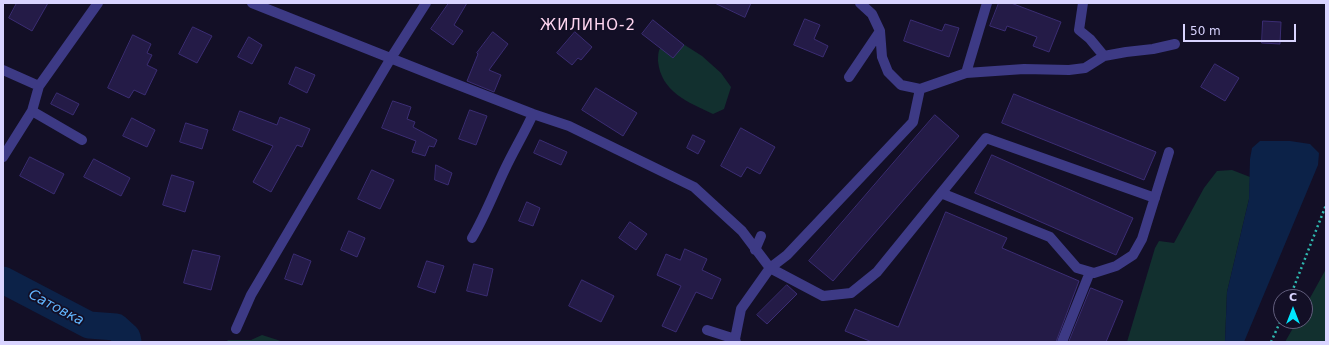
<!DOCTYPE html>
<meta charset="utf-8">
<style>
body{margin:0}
#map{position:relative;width:1329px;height:345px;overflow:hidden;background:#130f26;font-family:"DejaVu Sans",sans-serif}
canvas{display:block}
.frame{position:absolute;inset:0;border:4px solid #d9d4ff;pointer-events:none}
.north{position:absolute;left:1273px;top:289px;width:40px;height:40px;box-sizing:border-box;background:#130f26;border:1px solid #625e7d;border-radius:50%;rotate:0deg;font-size:11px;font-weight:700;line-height:16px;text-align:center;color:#d9d4ff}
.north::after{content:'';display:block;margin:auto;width:14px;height:18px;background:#00e5ff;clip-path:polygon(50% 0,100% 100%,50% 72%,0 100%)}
.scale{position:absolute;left:1183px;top:24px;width:113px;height:18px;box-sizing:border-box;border:2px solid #d9d4ff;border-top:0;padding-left:5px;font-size:12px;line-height:14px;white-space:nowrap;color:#d9d4ff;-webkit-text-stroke:3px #130f26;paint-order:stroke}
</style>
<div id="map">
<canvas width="1329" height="345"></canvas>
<div class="frame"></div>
<div class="north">С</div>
<div class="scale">50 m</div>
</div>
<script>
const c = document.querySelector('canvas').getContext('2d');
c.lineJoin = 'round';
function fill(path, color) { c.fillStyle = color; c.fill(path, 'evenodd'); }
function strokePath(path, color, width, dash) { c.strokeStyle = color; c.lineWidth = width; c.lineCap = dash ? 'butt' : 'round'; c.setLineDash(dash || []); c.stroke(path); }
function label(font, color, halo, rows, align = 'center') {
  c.font = font + ' "DejaVu Sans",sans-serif'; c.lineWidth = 3.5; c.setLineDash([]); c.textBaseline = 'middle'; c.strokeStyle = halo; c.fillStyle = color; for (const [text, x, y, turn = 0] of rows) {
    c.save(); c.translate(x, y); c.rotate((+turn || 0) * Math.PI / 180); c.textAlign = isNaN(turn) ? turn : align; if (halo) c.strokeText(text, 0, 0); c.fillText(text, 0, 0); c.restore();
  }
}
fill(new Path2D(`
 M 669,41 L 680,42 L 702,56 L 721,73 L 731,87 L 724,109 L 713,114 C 688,102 661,92 658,61 C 658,50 659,46 669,41 Z
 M 1232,170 L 1250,177 L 1249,199 L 1227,292 L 1225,342 L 1127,342 L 1155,248 L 1159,241 L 1174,243 L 1204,188 L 1217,171 Z
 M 1326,269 L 1326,342 L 1285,342 L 1297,321 L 1305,321 L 1305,307 Z
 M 262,335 L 284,342 L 226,342 L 228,340 L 251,340 Z`), '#12302f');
fill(new Path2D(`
 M 1260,141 L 1290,141 L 1310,144 L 1319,153 L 1318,165 L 1244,342 L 1225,342 L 1227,292 L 1249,199 L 1250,159 L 1252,148 Z`), '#0c2248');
strokePath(new Path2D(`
 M 3,280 L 89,325 L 116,327 L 127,337 L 128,342`), '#0c2248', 27);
const building = new Path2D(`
 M 17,3 L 48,3 L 32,31 L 9,18 Z
 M 449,3 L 467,3 L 454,25 L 463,31 L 453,45 L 431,29 Z
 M 715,3 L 751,3 L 745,17 Z
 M 999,3 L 1011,3 L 1061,22 L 1049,52 L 1033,46 L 1037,37 L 1007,26 L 1005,31 L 990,26 Z
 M 805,19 L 820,25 L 814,39 L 828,46 L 823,57 L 794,45 Z
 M 653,20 L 684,45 L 673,58 L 642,34 Z
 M 911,20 L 942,31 L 945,24 L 959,28 L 949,57 L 904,41 Z
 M 1263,21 L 1281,22 L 1280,44 L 1262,43 Z
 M 193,27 L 212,36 L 197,63 L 179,54 Z
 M 493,32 L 508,44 L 489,70 L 501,75 L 494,92 L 467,81 L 478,54 L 477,53 Z
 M 575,32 L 592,47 L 581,60 L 578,58 L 572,65 L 557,53 Z
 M 133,35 L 151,44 L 147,53 L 152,55 L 147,65 L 157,70 L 145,95 L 134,90 L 129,98 L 108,88 Z
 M 249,37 L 262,45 L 252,64 L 238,57 Z
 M 1215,64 L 1239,78 L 1225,101 L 1201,87 Z
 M 296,67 L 315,75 L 307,93 L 289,84 Z
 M 596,88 L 637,113 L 623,136 L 582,110 Z
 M 57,93 L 79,104 L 73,115 L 51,104 Z
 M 1014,94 L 1156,152 L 1144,180 L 1002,123 Z
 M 393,101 L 411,107 L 407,119 L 415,122 L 413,127 L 437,140 L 434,147 L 429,146 L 425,156 L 412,152 L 416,141 L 382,128 Z
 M 470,110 L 487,116 L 476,145 L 459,139 Z
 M 240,111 L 277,125 L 280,117 L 310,129 L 302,147 L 297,145 L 271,192 L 253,182 L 273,146 L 233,130 Z
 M 935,115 L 959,136 L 833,281 L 809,261 Z
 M 132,118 L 155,130 L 147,147 L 123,136 Z
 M 186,123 L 208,130 L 202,149 L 180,142 Z
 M 741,128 L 775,147 L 760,174 L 747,167 L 741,177 L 721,166 Z
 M 693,135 L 705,141 L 698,154 L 687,148 Z
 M 540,140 L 567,152 L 561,165 L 534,153 Z
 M 992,155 L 1133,218 L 1116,255 L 975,193 Z
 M 30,157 L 64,174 L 54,194 L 20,176 Z
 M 94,159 L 130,178 L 121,196 L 84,177 Z
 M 436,165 L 452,173 L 448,185 L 435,180 Z
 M 372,170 L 394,180 L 380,209 L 358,199 Z
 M 172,175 L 194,182 L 185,212 L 163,205 Z
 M 527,202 L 540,208 L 533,226 L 519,221 Z
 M 946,212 L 1007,238 L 1002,248 L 1079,281 L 1056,342 L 872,342 L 845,331 L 855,309 L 898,327 Z
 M 630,222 L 647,234 L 636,250 L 619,238 Z
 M 349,231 L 365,238 L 357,257 L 341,250 Z
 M 685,249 L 707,259 L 702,270 L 721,279 L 712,299 L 696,292 L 676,332 L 662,326 L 681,286 L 657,275 L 666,254 L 680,260 Z
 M 193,250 L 220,256 L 211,290 L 184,283 Z
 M 294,254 L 311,261 L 302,285 L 285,279 Z
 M 427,261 L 444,266 L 435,293 L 418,287 Z
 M 474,264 L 493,269 L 487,296 L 467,291 Z
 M 582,280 L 614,296 L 601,322 L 569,306 Z
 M 787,285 L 797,294 L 767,324 L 757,315 Z
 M 1091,288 L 1123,301 L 1106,342 L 1069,342 Z`);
fill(building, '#241b47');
strokePath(building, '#3b2d73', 1);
strokePath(new Path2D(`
 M 1290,297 L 1326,205
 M 1271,342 L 1281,320`), '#2fb8b0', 2.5, [2, 3]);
strokePath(new Path2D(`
 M 252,3 L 443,79 L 533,114 L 569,126 L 694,187 L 742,231 L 770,268 L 741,309 L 735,339 L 736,342
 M 860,3 L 872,14 L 880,31 L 882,57 L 888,72 L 901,85 L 920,89 L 966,73 L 1024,69 L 1069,70 L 1085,68 L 1104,56 L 1126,52 L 1153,49 L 1175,44
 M 1083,3 L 1079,30 L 1090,39 L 1104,56
 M 3,70 L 39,86
 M 966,73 L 987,3
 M 849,77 L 880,31
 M 920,89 L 913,122 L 787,255 L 770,268 L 823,296 L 851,293 L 877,272 L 986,138 L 1155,198
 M 32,111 L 82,140
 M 3,157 L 32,111 L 39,86 L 98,3
 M 941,193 L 1050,237 L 1077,268 L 1094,273 L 1116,266 L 1133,255 L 1142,239 L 1169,152
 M 472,238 C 485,216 494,192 505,169 C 514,150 525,132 533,114
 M 755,250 L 761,236
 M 236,329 L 251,295 L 391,58 L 426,3
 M 707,330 L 735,339
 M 1062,342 L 1090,272`), '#3d3a85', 10);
label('italic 14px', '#62b6ff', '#130f26', [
 ["Сатовка",56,308,28]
]);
c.letterSpacing = '1px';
label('15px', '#ffd6f0', '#130f26', [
 ["ЖИЛИНО-2",588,26]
]);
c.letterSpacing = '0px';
</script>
